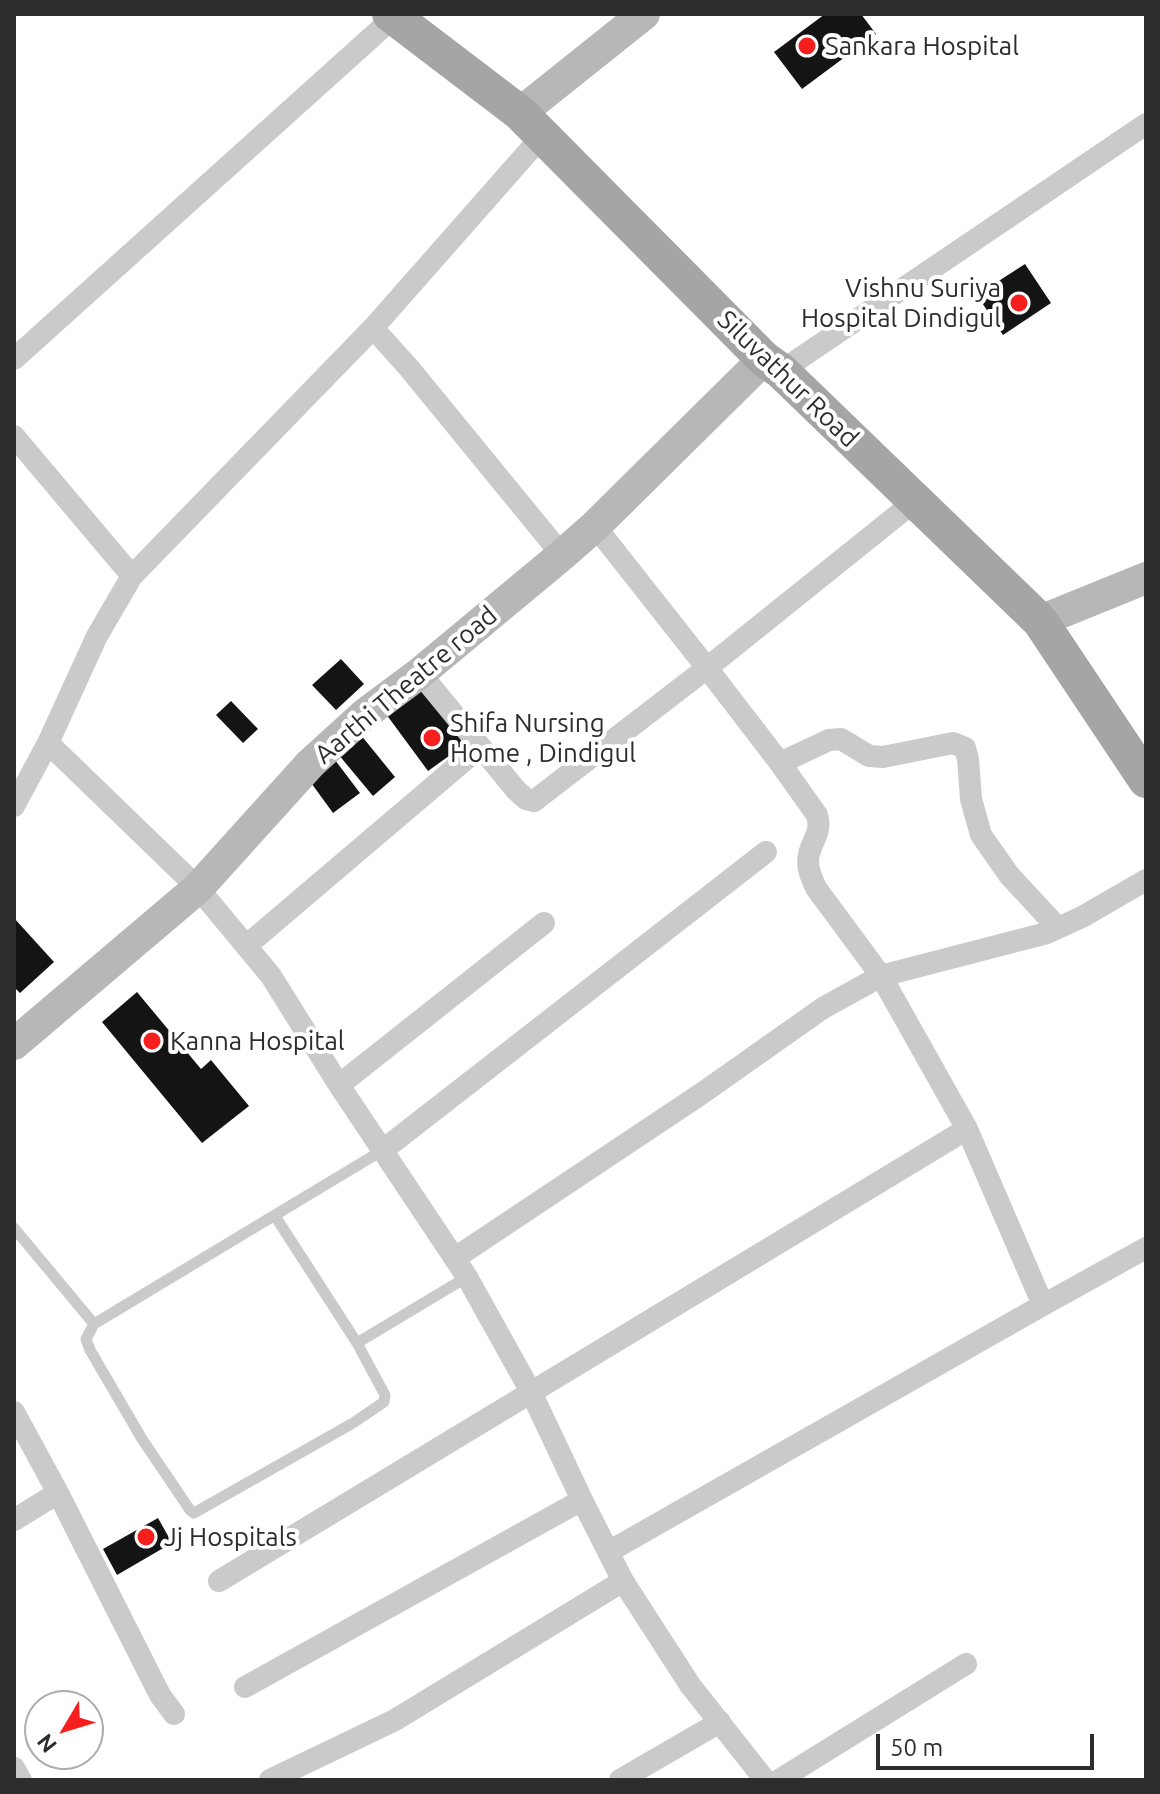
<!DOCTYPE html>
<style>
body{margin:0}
#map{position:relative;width:1160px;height:1794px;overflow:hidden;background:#fff;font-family:Ubuntu,sans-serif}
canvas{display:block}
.frame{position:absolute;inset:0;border:16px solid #2d2d2d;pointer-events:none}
.north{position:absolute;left:24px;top:1690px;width:80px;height:80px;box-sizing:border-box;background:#fff;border:2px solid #ababab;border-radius:50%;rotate:232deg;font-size:22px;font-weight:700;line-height:32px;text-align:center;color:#2d2d2d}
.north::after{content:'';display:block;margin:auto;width:28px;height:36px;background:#f51f1e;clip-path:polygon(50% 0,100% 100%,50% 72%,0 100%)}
.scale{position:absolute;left:876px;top:1734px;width:218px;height:36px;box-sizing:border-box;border:4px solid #2d2d2d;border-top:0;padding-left:10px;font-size:24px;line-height:28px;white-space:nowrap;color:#2d2d2d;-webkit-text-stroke:6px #fff;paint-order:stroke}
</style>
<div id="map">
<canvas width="1160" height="1794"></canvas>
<div class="frame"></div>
<div class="north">N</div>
<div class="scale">50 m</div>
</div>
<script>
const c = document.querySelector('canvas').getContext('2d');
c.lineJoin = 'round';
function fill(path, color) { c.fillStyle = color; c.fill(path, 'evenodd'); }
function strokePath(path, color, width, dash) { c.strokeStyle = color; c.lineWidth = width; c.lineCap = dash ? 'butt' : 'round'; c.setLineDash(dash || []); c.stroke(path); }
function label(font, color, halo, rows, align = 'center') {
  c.font = font + ' Ubuntu,sans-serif'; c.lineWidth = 8; c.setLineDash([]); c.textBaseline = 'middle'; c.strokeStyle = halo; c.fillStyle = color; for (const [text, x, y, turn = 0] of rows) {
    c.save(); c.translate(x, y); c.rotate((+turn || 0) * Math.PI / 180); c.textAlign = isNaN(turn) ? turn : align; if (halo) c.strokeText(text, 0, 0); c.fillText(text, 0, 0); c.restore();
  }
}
fill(new Path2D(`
 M 825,14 L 861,14 L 876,34 L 802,89 L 774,52 Z
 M 1025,264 L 1051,303 L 1003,335 L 977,295 Z
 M 341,659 L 364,684 L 336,710 L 312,685 Z
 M 425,686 L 467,743 L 428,771 L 386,714 Z
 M 231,701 L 258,729 L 243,743 L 216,715 Z
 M 356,729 L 395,777 L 373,796 L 333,748 Z
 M 335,760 L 360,793 L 333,813 L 309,780 Z
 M 14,918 L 54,962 L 20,993 L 14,987 Z
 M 137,992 L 201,1069 L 211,1060 L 249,1106 L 202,1143 L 102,1022 Z
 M 158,1518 L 172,1543 L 117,1575 L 103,1549 Z`), '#141414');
strokePath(new Path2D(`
 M 275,1216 L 357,1343 L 385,1395 L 384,1402 L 353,1423 L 194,1513 L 190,1510 L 142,1439 L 90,1350 L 86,1339 L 94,1324 L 383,1150
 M 14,1228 L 94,1324
 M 357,1343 L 467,1277`), '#cacaca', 11);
strokePath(new Path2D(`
 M 373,328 L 409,368 L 562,555
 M 14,359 L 394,17
 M 781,371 L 1146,124
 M 14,436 L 132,576
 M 595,526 L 707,668 L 780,763 L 817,815 C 822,831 813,839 809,854 C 806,866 811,877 816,888 L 881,976 L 967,1129 L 1043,1305
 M 420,673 L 516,790 L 526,799 L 534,801 L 707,668 L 915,501
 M 48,743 L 198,888 L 271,976 L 339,1085 L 467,1277 L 531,1392 L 582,1500 L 623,1581 L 690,1685 L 765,1780
 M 780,763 L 829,740 L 841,739 L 869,756 L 883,757 L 953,743 L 965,748 L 968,759 L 971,799 L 981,835 L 1009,875 L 1058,928
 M 14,806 L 48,743 L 97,636 L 132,576 L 373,328 L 543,135
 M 246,946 L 480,747
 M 339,1085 L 544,923
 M 383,1150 L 766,852
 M 455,1258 L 701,1094 L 823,1008 L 881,976 L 1047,933 L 1082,917 L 1146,880
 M 14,1412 L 58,1493 L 160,1695 L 174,1714
 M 14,1520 L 58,1493
 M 608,1552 L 1043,1305 L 1146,1248
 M 219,1581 L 967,1129
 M 245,1687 L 582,1500
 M 14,1768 L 21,1780
 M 270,1780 L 395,1720 L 623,1581
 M 620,1780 L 720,1722
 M 779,1780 L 966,1664`), '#cacaca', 22);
strokePath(new Path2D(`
 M 520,113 L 644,14
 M 1040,621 L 1146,578
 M 14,1044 L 198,888 L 310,764 L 365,714 L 420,673 L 562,555 L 595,526 L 764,359`), '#b7b7b7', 32);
strokePath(new Path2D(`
 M 390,14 L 520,113 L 764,359 L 781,371 L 1040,621 L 1146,780`), '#a5a5a5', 36);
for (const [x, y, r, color] of [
 [807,46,10,"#f51f1e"],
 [1019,303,10,"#f51f1e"],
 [432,738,10,"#f51f1e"],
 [152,1041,10,"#f51f1e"],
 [146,1537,10,"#f51f1e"]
]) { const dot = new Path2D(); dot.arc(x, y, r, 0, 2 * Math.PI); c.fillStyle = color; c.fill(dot); strokePath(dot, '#fff', 3); }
label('26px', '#2d2d2d', '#fff', [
 ["Sankara Hospital",825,46],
 ["Vishnu Suriya",1001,288,"right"],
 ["Hospital Dindigul",1001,318,"right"],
 ["Shifa Nursing",450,723],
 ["Home , Dindigul",450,753],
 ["Kanna Hospital",170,1041],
 ["Jj Hospitals",164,1537]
], 'left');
label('26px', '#2d2d2d', '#fff', [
 ["Siluvathur Road",788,379,44],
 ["Aarthi Theatre road",406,685,-40]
]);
</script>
